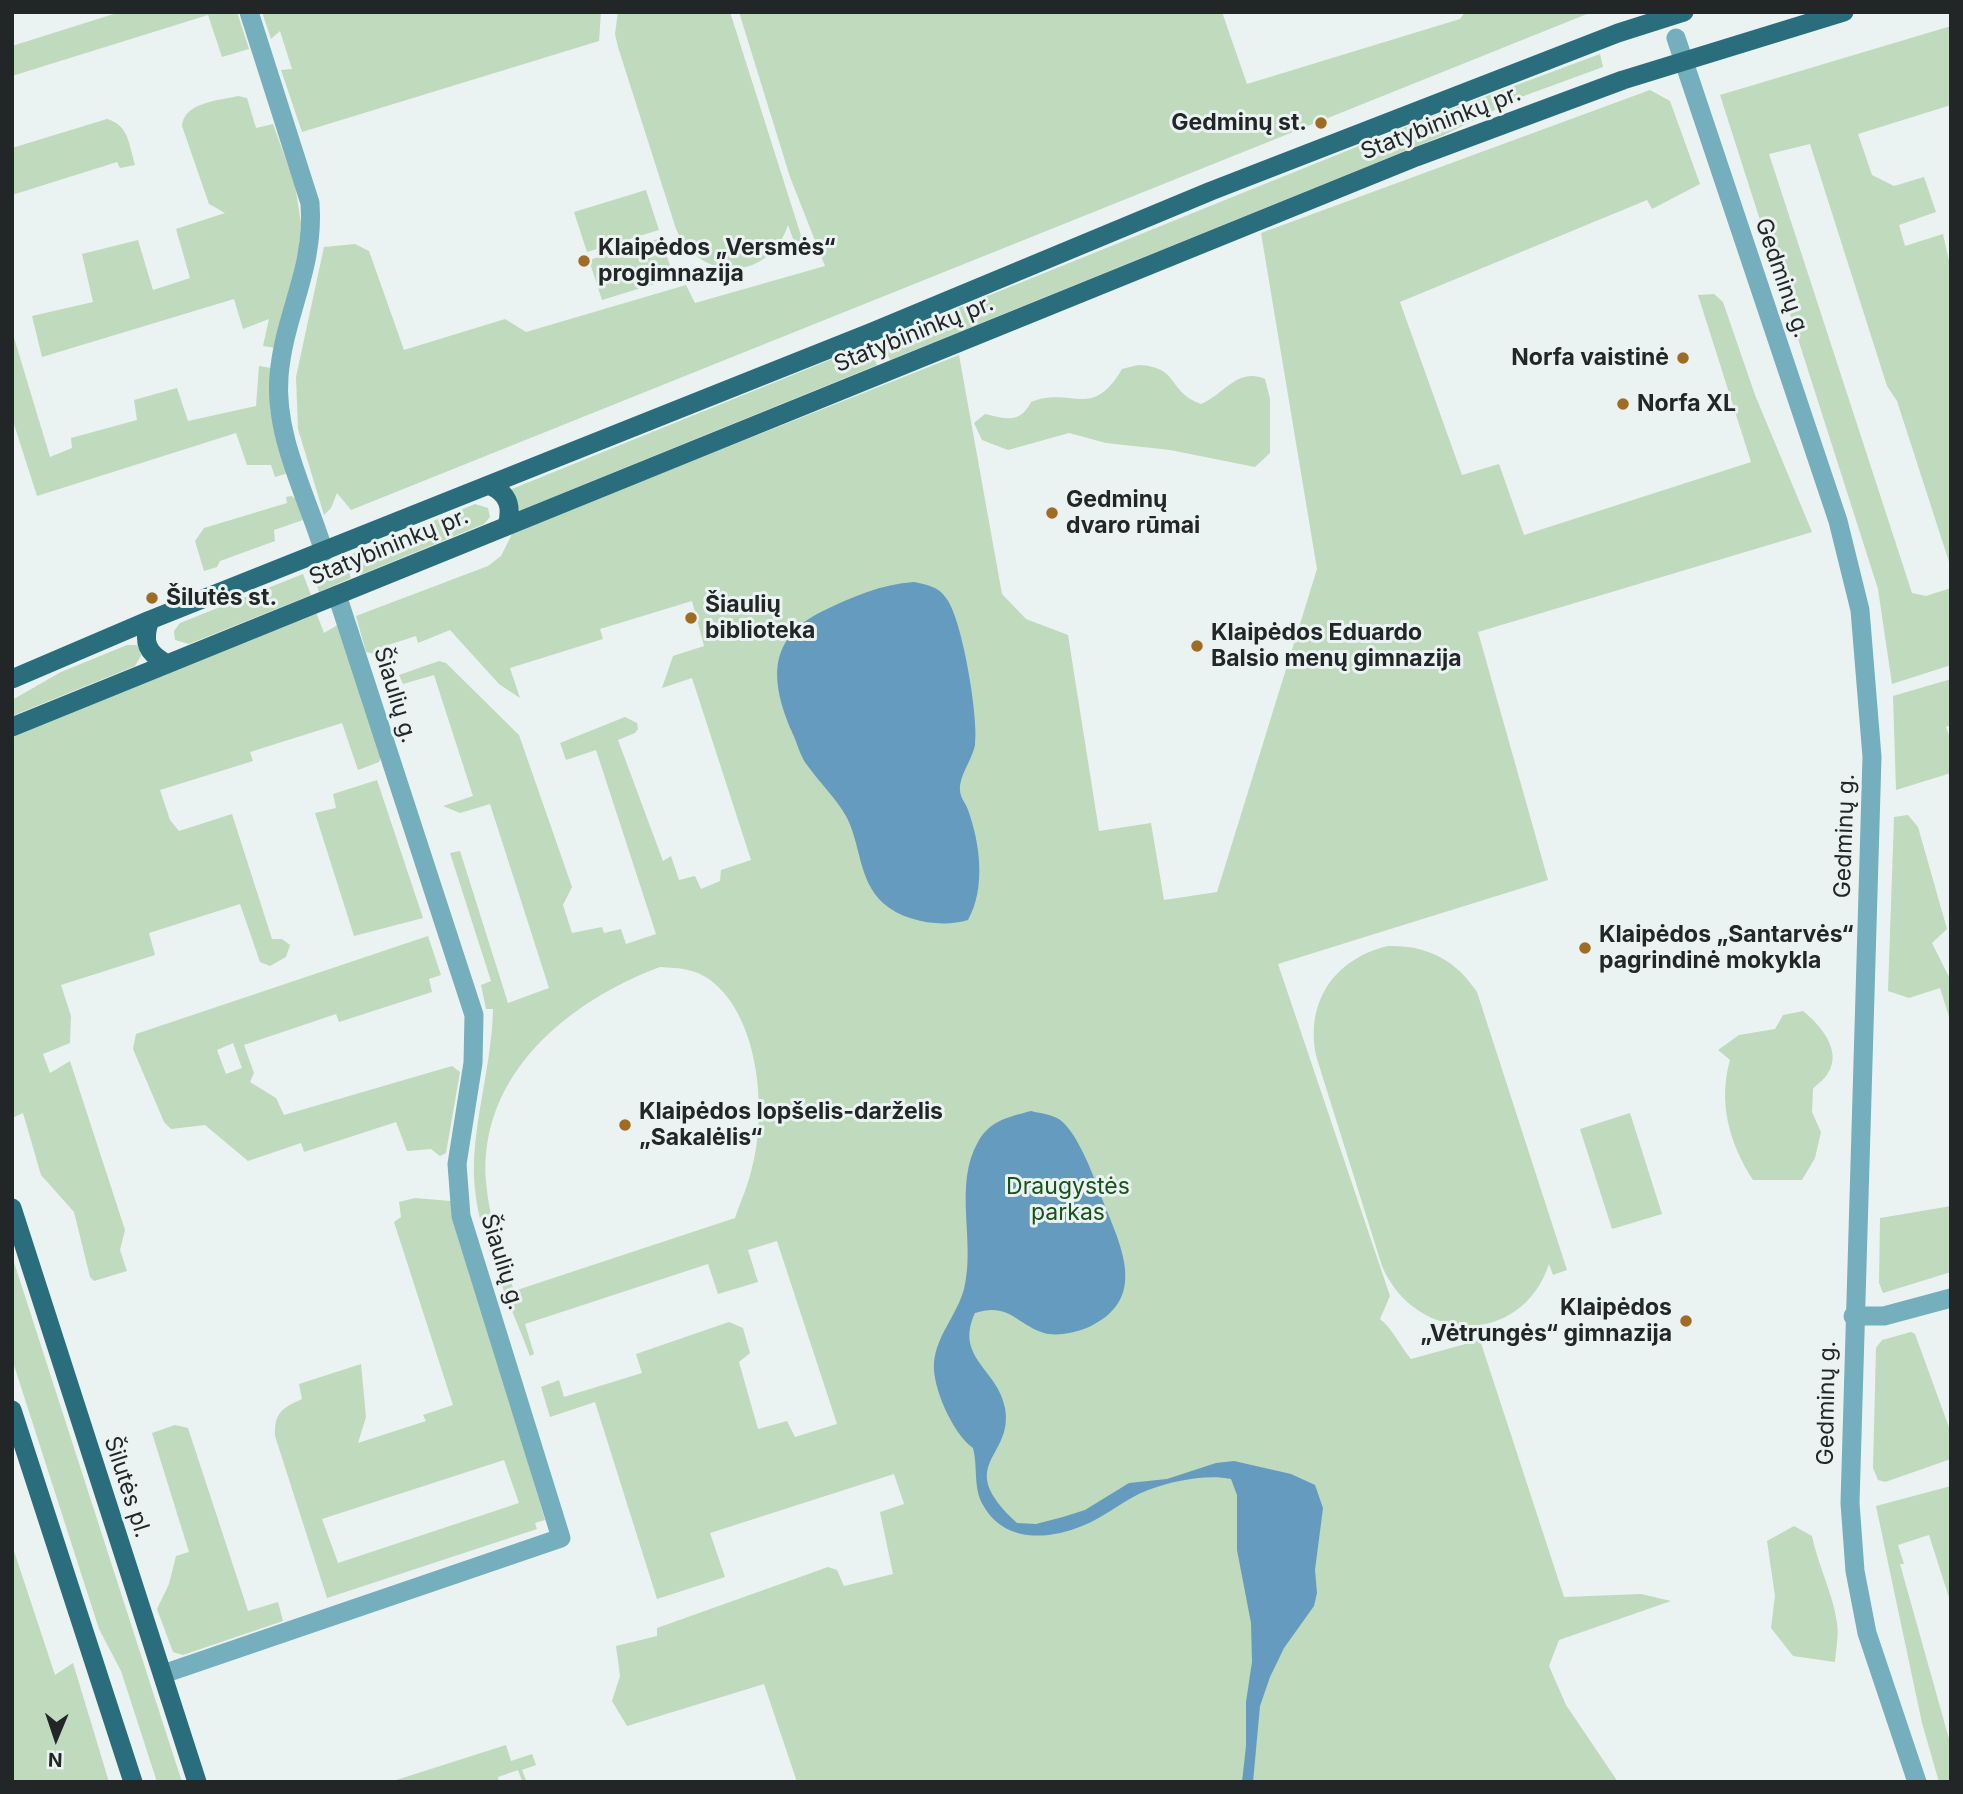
<!DOCTYPE html>
<meta charset="utf-8">
<style>
body{margin:0}
#map{position:relative;width:1963px;height:1794px;overflow:hidden;background:#eaf3f2;font-family:Inter,sans-serif}
canvas{display:block}
.frame{position:absolute;inset:0;border:14px solid #232626;pointer-events:none}
.north{position:absolute;left:21px;top:1703px;width:70px;height:70px;-webkit-text-stroke:5px #eaf3f2;paint-order:stroke;rotate:182deg;font-size:19px;font-weight:700;line-height:28px;text-align:center;color:#232626}
.north::after{content:'';display:block;margin:auto;width:24px;height:32px;background:#232626;clip-path:polygon(50% 0,100% 100%,50% 72%,0 100%)}
</style>
<div id="map">
<canvas width="1963" height="1794"></canvas>
<div class="frame"></div>
<div class="north">N</div>
</div>
<script>
const c = document.querySelector('canvas').getContext('2d');
c.lineJoin = 'round';
function fill(path, color) { c.fillStyle = color; c.fill(path, 'evenodd'); }
function strokePath(path, color, width, dash) { c.strokeStyle = color; c.lineWidth = width; c.lineCap = dash ? 'butt' : 'round'; c.setLineDash(dash || []); c.stroke(path); }
function label(font, color, halo, rows, align = 'center') {
  c.font = font + ' Inter,sans-serif'; c.lineWidth = 6; c.setLineDash([]); c.textBaseline = 'middle'; c.strokeStyle = halo; c.fillStyle = color; for (const [text, x, y, turn = 0] of rows) {
    c.save(); c.translate(x, y); c.rotate((+turn || 0) * Math.PI / 180); c.textAlign = isNaN(turn) ? turn : align; if (halo) c.strokeText(text, 0, 0); c.fillText(text, 0, 0); c.restore();
  }
}
fill(new Path2D(`
 M 120,12 L 237,12 L 249,49 L 222,57 L 208,15 L 12,76 L 12,46 Z
 M 262,12 L 601,12 L 599,41 L 302,132 L 281,70 L 292,69 L 280,31 L 271,39 Z
 M 618,12 L 730,12 L 804,245 L 796,247 L 788,225 C 769,282 700,283 676,229 L 618,47 L 615,34 Z
 M 739,12 L 1222,12 L 1247,84 L 1460,19 L 1465,12 L 1592,12 L 351,510 L 337,493 L 331,508 L 324,515 L 298,429 L 296,377 L 324,247 L 355,244 L 369,251 L 404,350 L 505,319 L 526,332 L 686,285 L 695,303 L 825,266 L 790,177 Z
 M 1951,26 L 1951,105 L 1858,134 L 1872,175 L 1894,186 L 1924,177 L 1936,212 L 1899,225 L 1905,246 L 1943,234 L 1951,270 L 1951,568 L 1897,401 L 1887,386 L 1810,144 L 1769,154 L 1912,593 L 1926,596 L 1951,588 L 1951,665 L 1892,684 L 1878,589 L 1720,95 Z
 M 1600,54 L 1603,67 L 1521,97 L 1442,136 L 890,360 L 881,339 L 1433,116 Z
 M 1650,90 L 1670,101 L 1700,184 L 1652,209 L 1647,200 L 1400,302 L 1462,475 L 1499,464 L 1524,535 L 1751,462 L 1698,295 L 1714,294 L 1723,302 L 1755,395 L 1812,532 L 1478,632 L 1548,880 L 1278,964 L 1390,1296 L 1380,1319 C 1392,1328 1400,1346 1411,1359 L 1480,1340 L 1564,1597 L 1641,1594 L 1671,1601 L 1559,1640 L 1549,1666 L 1566,1705 L 1618,1782 L 797,1782 L 764,1684 L 627,1726 L 612,1701 L 620,1676 L 616,1646 L 657,1636 L 657,1628 L 828,1567 L 837,1570 L 844,1586 L 893,1574 L 880,1512 L 904,1504 L 894,1474 L 710,1533 L 725,1577 L 657,1599 L 595,1402 L 550,1417 L 541,1387 L 559,1380 L 564,1397 L 642,1373 L 636,1354 L 729,1322 L 743,1328 L 750,1353 L 739,1362 L 758,1429 L 787,1421 L 795,1437 L 837,1424 L 777,1241 L 748,1250 L 758,1282 L 718,1294 L 708,1264 L 525,1324 L 534,1354 L 530,1356 C 508,1296 471,1227 474,1162 C 476,1111 492,1061 493,1009 L 486,1009 L 481,985 L 491,981 L 450,853 L 460,851 L 508,1003 L 549,988 L 490,804 L 460,813 L 443,806 L 473,796 L 434,675 L 403,684 L 399,675 L 439,661 L 446,663 L 519,735 L 572,887 L 563,905 L 572,933 L 602,927 L 604,933 L 621,929 L 626,944 L 656,934 L 596,750 L 566,760 L 560,743 L 625,717 L 637,723 L 638,729 L 635,733 L 618,740 L 663,861 L 671,856 L 679,880 L 695,876 L 701,889 L 720,881 L 721,870 L 751,860 L 692,678 L 662,688 L 673,656 L 704,646 L 692,601 L 600,629 L 603,639 L 510,668 L 520,698 L 499,684 L 450,630 L 418,643 L 416,636 L 379,648 L 380,655 L 366,652 L 356,616 L 488,566 L 501,556 L 513,532 L 959,355 L 1002,594 L 1026,619 L 1068,635 L 1099,831 L 1151,823 L 1164,900 L 1217,892 L 1317,569 L 1261,233 ZM 660,967 C 680,968 699,969 715,984 C 761,1024 767,1118 751,1172 C 747,1188 740,1203 735,1218 L 514,1291 C 503,1255 489,1220 486,1182 C 478,1074 569,1001 660,967 Z
 M 238,96 L 247,98 L 256,128 L 273,124 L 295,185 L 301,224 L 299,248 L 276,348 L 263,346 L 269,319 L 243,329 L 234,299 L 42,357 L 32,316 L 93,302 L 82,254 L 138,240 L 153,290 L 190,278 L 176,229 L 225,213 L 209,204 L 182,126 C 184,102 218,101 238,96 Z
 M 107,119 C 129,125 129,145 135,165 L 120,168 L 117,162 L 12,195 L 12,148 Z
 M 646,190 L 659,230 L 587,252 L 574,212 Z
 M 661,238 L 674,278 L 602,300 L 589,260 Z
 M 12,331 L 50,457 L 72,448 L 71,438 L 137,420 L 134,400 L 177,388 L 188,421 L 256,406 L 259,366 L 271,368 L 270,410 L 288,473 L 275,477 L 271,465 L 247,465 L 236,433 L 37,496 L 12,418 Z
 M 869,344 L 877,365 L 516,512 L 507,491 Z
 M 1138,365 C 1181,367 1166,391 1201,404 C 1224,395 1237,367 1265,379 L 1270,399 L 1270,453 L 1255,467 L 1170,450 L 1106,443 L 1069,433 L 1008,450 L 982,440 L 974,423 L 985,414 C 1006,419 1020,424 1031,402 C 1071,386 1092,421 1122,369 Z
 M 291,496 L 297,499 L 303,520 L 274,530 L 275,541 L 220,561 L 217,567 L 204,571 L 195,541 L 204,528 L 287,503 L 286,497 Z
 M 475,504 L 488,508 L 490,517 L 484,524 L 360,575 L 352,554 Z
 M 344,557 L 351,578 L 319,592 L 311,570 Z
 M 303,574 L 311,595 L 189,644 L 175,640 L 174,631 L 180,623 Z
 M 316,612 L 324,633 L 339,624 L 381,757 L 379,762 L 358,770 L 342,723 L 250,752 L 253,761 L 160,790 L 170,820 L 179,831 L 232,814 L 272,939 L 282,939 L 290,945 L 286,957 L 270,966 L 260,962 L 240,904 L 149,933 L 155,955 L 61,985 L 71,1016 L 70,1043 L 43,1054 L 50,1073 L 70,1061 L 125,1230 L 120,1250 L 127,1271 L 94,1281 L 90,1277 L 74,1212 L 41,1175 L 23,1113 L 12,1118 L 12,736 Z
 M 127,645 L 137,645 L 142,654 L 135,666 L 12,716 L 12,700 L 61,672 Z
 M 1951,679 L 1951,725 L 1946,727 L 1951,741 L 1951,773 L 1896,790 L 1893,696 Z
 M 377,780 L 423,918 L 354,936 L 315,813 L 336,808 L 333,794 Z
 M 1908,815 L 1918,827 L 1947,929 L 1932,943 L 1951,981 L 1951,1023 L 1940,988 L 1909,998 L 1888,991 L 1894,817 Z
 M 428,936 L 441,975 L 429,979 L 432,992 L 339,1022 L 336,1014 L 244,1045 L 254,1073 L 250,1082 L 276,1098 L 284,1115 L 452,1066 L 460,1072 L 446,1153 L 440,1156 L 431,1149 L 407,1151 L 396,1122 L 304,1152 L 301,1143 L 248,1161 L 205,1125 L 171,1129 L 164,1122 L 133,1049 L 136,1034 ZM 233,1043 L 242,1068 L 226,1074 L 217,1050 Z
 M 1388,946 C 1427,945 1456,960 1477,992 L 1567,1270 L 1553,1275 L 1549,1264 C 1521,1348 1415,1344 1382,1266 L 1317,1059 C 1304,1004 1333,959 1388,946 Z
 M 1803,1011 C 1819,1024 1843,1050 1828,1073 C 1825,1079 1817,1084 1813,1089 L 1812,1112 L 1821,1132 L 1815,1158 L 1802,1180 L 1753,1180 C 1729,1143 1718,1102 1730,1060 L 1718,1050 L 1739,1035 L 1775,1029 L 1783,1015 Z
 M 1630,1113 L 1662,1214 L 1612,1229 L 1580,1129 Z
 M 415,1198 L 451,1201 L 545,1520 L 535,1523 L 537,1529 L 327,1598 L 275,1436 C 274,1413 282,1408 302,1399 L 299,1384 L 361,1364 L 366,1417 L 358,1443 L 426,1421 L 423,1415 L 453,1405 L 394,1222 L 401,1217 L 399,1202 ZM 504,1460 L 519,1503 L 338,1563 L 322,1519 Z
 M 1951,1206 L 1951,1272 L 1883,1293 L 1879,1283 L 1880,1218 Z
 M 12,1256 L 182,1782 L 157,1782 L 121,1671 L 99,1629 L 12,1359 Z
 M 1911,1332 L 1915,1334 L 1951,1433 L 1951,1459 L 1885,1482 L 1878,1480 L 1873,1468 L 1876,1348 L 1882,1340 Z
 M 175,1425 L 188,1428 L 248,1611 L 278,1602 L 283,1621 L 183,1655 L 173,1652 L 157,1609 L 169,1584 L 176,1556 L 189,1552 L 152,1433 Z
 M 1951,1486 L 1951,1604 L 1929,1535 L 1898,1545 L 1904,1564 L 1900,1564 L 1951,1746 L 1951,1782 L 1939,1782 L 1922,1723 L 1876,1506 Z
 M 1794,1526 L 1812,1536 C 1818,1566 1833,1593 1837,1623 C 1839,1635 1836,1649 1835,1662 L 1793,1656 L 1771,1628 L 1775,1596 L 1767,1541 Z
 M 12,1545 L 55,1675 L 73,1663 L 109,1782 L 12,1782 Z
 M 506,1745 L 511,1761 L 532,1754 L 536,1765 L 522,1770 L 526,1780 L 522,1781 L 518,1770 L 498,1777 L 499,1782 L 390,1782 Z`), '#bfdabd');
fill(new Path2D(`
 M 914,582 C 927,585 938,586 946,598 C 962,617 979,719 975,745 C 972,760 959,776 960,790 C 960,798 966,803 968,810 C 980,843 986,888 968,920 C 943,928 904,922 883,903 C 858,880 861,844 846,816 C 835,797 820,783 807,765 C 800,756 797,742 792,732 C 770,681 767,638 823,611 C 852,597 882,584 914,582 Z
 M 1031,1111 C 1039,1113 1049,1114 1057,1118 C 1074,1126 1093,1173 1099,1191 C 1117,1239 1152,1296 1091,1326 C 1078,1332 1057,1337 1044,1333 C 1016,1324 1009,1302 975,1313 C 954,1358 998,1369 1005,1408 C 1014,1459 952,1463 1017,1523 L 1036,1524 L 1063,1517 L 1085,1510 L 1129,1483 L 1167,1479 L 1216,1463 L 1234,1461 L 1291,1474 L 1315,1485 L 1323,1508 L 1315,1570 L 1317,1593 L 1314,1606 L 1284,1648 L 1270,1677 L 1260,1706 L 1253,1782 L 1242,1782 L 1246,1746 L 1246,1702 L 1252,1662 L 1251,1623 L 1237,1550 L 1237,1495 L 1231,1479 C 1206,1474 1173,1481 1148,1490 C 1124,1499 1106,1517 1082,1526 C 1048,1540 1004,1543 983,1505 C 973,1488 978,1467 973,1448 C 953,1434 932,1387 934,1363 C 936,1336 957,1315 964,1289 C 976,1242 953,1185 978,1142 C 990,1120 1009,1117 1031,1111 Z`), '#649bbf');
strokePath(new Path2D(`
 M 249,12 L 310,203 C 315,269 284,314 279,376 C 274,436 307,496 324,552
 M 163,1674 L 561,1538 L 461,1216 L 457,1164 L 473,1063 L 474,1015 L 337,595`), '#75aebc', 19);
strokePath(new Path2D(`
 M 1676,38 L 1838,521 L 1860,610 L 1872,757 L 1850,1503 L 1855,1571 L 1867,1633 L 1917,1782
 M 1853,1316 L 1884,1316 L 1951,1298`), '#75aebc', 19);
strokePath(new Path2D(`
 M 491,486 C 509,494 512,508 507,526
 M 150,620 C 142,642 147,653 167,664
 M 12,679 L 150,620 L 872,332 L 1211,191 L 1618,33 L 1684,12
 M 12,727 L 1416,157 L 1623,80 L 1844,12
 M 12,1208 L 197,1782
 M 12,1410 L 133,1782`), '#2a6e7d', 19);
for (const [x, y, r, color] of [
 [1321,123,7,"#a06c24"],
 [584,261,7,"#a06c24"],
 [1683,358,7,"#a06c24"],
 [1623,404,7,"#a06c24"],
 [1052,513,7,"#a06c24"],
 [152,598,7,"#a06c24"],
 [691,618,7,"#a06c24"],
 [1197,646,7,"#a06c24"],
 [1585,948,7,"#a06c24"],
 [625,1125,7,"#a06c24"],
 [1686,1321,7,"#a06c24"]
]) { const dot = new Path2D(); dot.arc(x, y, r, 0, 2 * Math.PI); c.fillStyle = color; c.fill(dot); strokePath(dot, '#eaf3f2', 2.5); }
label('bold 23px', '#232626', '#eaf3f2', [
 ["Gedminų st.",1307,123,"right"],
 ["Klaipėdos „Versmės“",598,248],
 ["progimnazija",598,274],
 ["Norfa vaistinė",1669,358,"right"],
 ["Norfa XL",1637,404],
 ["Gedminų",1066,500],
 ["dvaro rūmai",1066,526],
 ["Šilutės st.",166,598],
 ["Šiaulių",705,605],
 ["biblioteka",705,631],
 ["Klaipėdos Eduardo",1211,633],
 ["Balsio menų gimnazija",1211,659],
 ["Klaipėdos „Santarvės“",1599,935],
 ["pagrindinė mokykla",1599,961],
 ["Klaipėdos lopšelis-darželis",639,1112],
 ["„Sakalėlis“",639,1138],
 ["Klaipėdos",1672,1308,"right"],
 ["„Vėtrungės“ gimnazija",1672,1334,"right"]
], 'left');
label('23px', '#232626', '#eaf3f2', [
 ["Statybininkų pr.",1441,123,-21],
 ["Gedminų g.",1782,278,71],
 ["Statybininkų pr.",914,334,-22],
 ["Statybininkų pr.",389,547,-22],
 ["Šiaulių g.",395,695,73],
 ["Gedminų g.",1845,836,-88],
 ["Šiaulių g.",502,1262,73],
 ["Gedminų g.",1827,1403,-89],
 ["Šilutės pl.",127,1487,72]
]);
label('23px', '#175318', '#eaf3f2', [
 ["Draugystės",1068,1187],
 ["parkas",1068,1213]
]);
</script>
